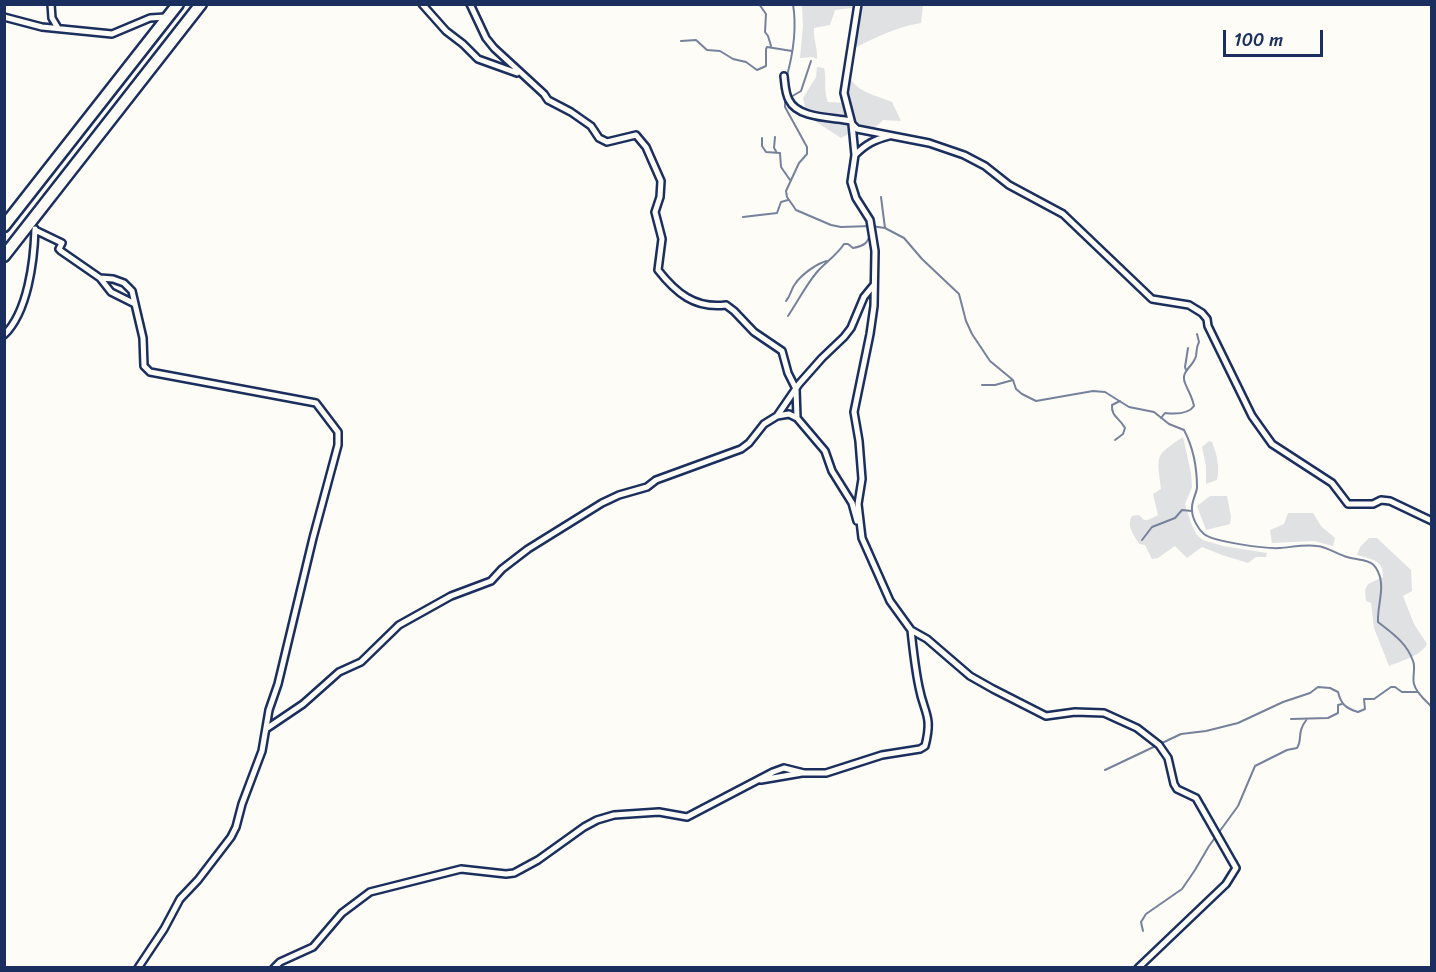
<!DOCTYPE html>
<style>
body{margin:0}
#map{position:relative;width:1436px;height:972px;overflow:hidden;background:#fdfcf7;font-family:Sriracha,sans-serif}
canvas{display:block}
.frame{position:absolute;inset:0;border:6px solid #1b2f5e;pointer-events:none}
.scale{position:absolute;left:1223px;top:30px;width:100px;height:27px;box-sizing:border-box;border:3px solid #1b2f5e;border-top:0;padding-left:8px;font-size:18px;line-height:21px;white-space:nowrap;color:#1b2f5e;-webkit-text-stroke:4px #fdfcf7;paint-order:stroke}
</style>
<div id="map">
<canvas width="1436" height="972"></canvas>
<div class="frame"></div>
<div class="scale">100 m</div>
</div>
<script>
const c = document.querySelector('canvas').getContext('2d');
c.lineJoin = 'round';
function fill(path, color) { c.fillStyle = color; c.fill(path, 'evenodd'); }
function strokePath(path, color, width, dash) { c.strokeStyle = color; c.lineWidth = width; c.lineCap = dash ? 'butt' : 'round'; c.setLineDash(dash || []); c.stroke(path); }
fill(new Path2D(`
 M 802,5 L 923,5 L 921,23 C 896,27 874,38 851,50 C 850,56 847,63 847,69 C 850,91 876,95 892,102 L 901,121 L 883,120 C 876,128 867,132 857,129 L 841,138 L 807,116 L 803,98 L 816,77 L 817,67 L 824,68 C 827,79 823,92 828,102 L 846,103 L 843,74 L 853,8 L 835,10 L 830,25 L 814,28 C 813,39 818,48 817,59 L 812,57 L 800,58 L 803,26 Z
 M 1183,437 L 1191,473 L 1192,487 L 1185,504 L 1192,526 L 1197,535 L 1203,540 L 1223,546 L 1267,553 L 1266,557 L 1256,557 L 1248,563 L 1222,555 L 1202,547 L 1187,558 L 1175,546 L 1158,558 L 1152,559 L 1145,545 L 1139,544 C 1134,535 1126,526 1132,516 L 1139,515 L 1144,520 L 1148,520 L 1158,515 L 1153,494 L 1161,489 C 1157,455 1154,456 1183,437 Z
 M 1209,441 L 1212,442 C 1217,454 1220,468 1217,480 L 1206,484 L 1206,466 L 1202,447 Z
 M 1210,496 L 1227,496 L 1231,517 L 1230,524 L 1206,530 L 1197,506 Z
 M 1288,513 L 1313,513 L 1321,526 L 1335,538 L 1333,546 L 1314,541 L 1272,543 L 1270,530 L 1284,524 Z
 M 1369,538 L 1377,538 L 1411,570 L 1412,591 L 1403,596 L 1414,624 L 1427,644 C 1421,656 1401,661 1389,666 L 1374,628 L 1371,603 L 1366,601 L 1365,590 L 1368,584 L 1383,577 C 1384,560 1371,559 1357,555 L 1360,547 Z`), '#e0e1e3');
strokePath(new Path2D(`
 M 759,4 L 766,14 L 765,32 L 768,36 L 771,46
 M 681,41 L 696,40 L 707,50 L 720,51 L 733,59 L 746,62 L 757,70 L 766,66 L 766,49 L 767,47 L 792,51
 M 786,79 C 793,55 797,29 793,4
 M 785,96 L 785,107 L 807,147 L 807,154 L 799,163 L 786,191 L 787,197 L 796,210 L 831,225 L 841,227 L 871,226 L 885,228 L 904,238 L 922,259 L 959,294 L 966,321 L 972,334 L 990,361 L 1013,380 L 1016,389 L 1022,394 L 1036,401 L 1093,391 L 1105,392 L 1129,407 L 1154,412 L 1169,424 L 1184,430 C 1193,447 1197,468 1197,488 C 1196,495 1191,502 1192,510 C 1192,518 1198,529 1204,534 C 1214,542 1267,549 1280,548 C 1292,547 1306,544 1317,546 C 1327,547 1337,554 1347,557 C 1357,560 1371,559 1376,568 C 1387,585 1377,604 1378,622 C 1392,633 1407,643 1413,661 C 1416,668 1412,677 1414,684 C 1416,693 1426,701 1432,707
 M 789,98 L 801,91 L 811,61
 M 775,137 L 774,148 L 776,151
 M 762,138 L 762,146 L 766,152 L 780,153 L 781,167 L 790,180
 M 881,197 L 885,228
 M 743,217 L 777,213 L 781,202 L 788,200
 M 786,301 C 791,295 791,289 795,284 C 801,275 817,263 827,261
 M 788,316 C 798,301 806,285 817,272 C 826,262 837,255 844,244 L 848,244 L 853,248 C 864,246 869,243 870,232
 M 1186,370 L 1185,367 L 1188,348
 M 982,385 L 995,385 L 1013,380
 M 1161,418 L 1165,413 C 1174,414 1188,415 1194,406 C 1192,396 1188,391 1185,383 C 1180,371 1194,366 1196,356 C 1197,350 1196,348 1199,342 L 1197,334
 M 1115,440 L 1123,434 L 1125,428 C 1120,418 1111,417 1112,405 L 1120,401
 M 1142,540 L 1152,527 L 1175,518 L 1182,510 L 1192,511
 M 1291,719 L 1328,718 L 1338,713 L 1338,705 L 1342,704
 M 1105,770 L 1181,734 L 1206,731 L 1238,723 L 1283,702 L 1310,693 L 1318,687 L 1330,688 L 1338,692 C 1341,704 1345,708 1358,712 L 1365,709 L 1364,699 L 1374,699 L 1391,687 L 1395,687 L 1402,692 L 1418,692
 M 1143,931 L 1141,922 L 1146,914 L 1182,889 L 1195,870 L 1209,846 L 1238,806 L 1255,766 L 1287,750 L 1297,748 C 1303,739 1296,733 1307,719`), '#76819c', 2);
const street = new Path2D(`
 M 51,4 L 52,18 L 58,28
 M 422,4 L 446,31 L 463,44 L 478,59 L 517,73
 M 470,4 L 486,38 L 494,48 L 544,94 L 548,100 L 571,112 L 591,126 L 599,138 L 607,142 L 636,135 L 646,147 L 661,181 L 660,197 L 655,212 L 662,239 L 658,270 C 676,293 695,309 726,305 L 734,311 L 754,332 L 782,351 L 788,373 L 796,389 L 797,418
 M 858,4 L 844,93 L 852,124 L 857,129 L 929,143 L 964,155 L 985,166 L 1009,185 L 1063,214 L 1152,299 L 1189,305 L 1202,313 L 1207,319 L 1208,326 L 1252,416 L 1272,444 L 1332,483 L 1348,504 L 1373,504 L 1381,500 L 1390,501 L 1432,521
 M 4,17 L 42,27 L 112,34 L 150,18 L 166,17
 M 784,76 C 785,84 785,93 789,100 C 798,119 833,117 851,121
 M 852,124 L 855,155 L 851,182 L 856,198 L 870,220 L 875,251 L 874,306 L 870,334 L 854,412 L 859,441 L 862,479 L 858,504 L 862,538 L 890,601 L 911,630 L 927,639 L 970,676 L 993,689 L 1046,716 L 1075,712 L 1104,713 L 1137,728 L 1159,745 L 1168,758 L 1174,784 L 1177,789 L 1196,798 L 1236,868 L 1226,884 L 1138,968
 M 855,155 C 866,144 874,140 889,136
 M 35,230 L 62,243 L 59,249 L 61,251 L 100,278 L 113,279 L 124,283 L 132,291 L 143,338 L 144,366 L 150,372 L 316,403 L 338,432 L 338,445 L 313,538 L 278,684 L 269,710 L 262,751 L 242,804 L 236,827 L 231,837 L 198,880 L 180,899 L 164,929 L 138,968
 M 100,278 L 111,292 L 135,304
 M 4,335 C 28,312 34,261 35,229
 M 777,416 L 789,414 L 797,418 L 825,451 L 832,471 L 852,503 L 857,521
 M 266,729 L 303,704 L 339,672 L 361,662 L 399,625 L 451,596 L 491,581 L 502,569 L 528,549 L 602,503 L 619,495 L 647,487 L 656,480 L 741,449 L 749,443 L 764,424 L 777,416 L 799,384 L 822,358 L 844,337 L 851,328 L 864,297 L 873,286
 M 761,780 L 802,773
 M 274,968 L 280,962 L 313,947 L 342,913 L 370,892 L 461,869 L 506,874 L 514,873 L 538,860 L 584,827 L 597,820 L 614,815 L 659,812 L 687,817 L 773,772 L 784,768 L 804,773 L 826,773 L 882,755 L 920,749 L 925,746 C 933,715 924,714 919,687 C 915,668 913,649 911,630`);
const highway = new Path2D(`
 M 4,226 L 178,4
 M 4,256 L 201,4`);
strokePath(street, '#1b2f5e', 10);
strokePath(highway, '#1b2f5e', 15);
strokePath(street, '#fdfcf7', 5);
strokePath(highway, '#fdfcf7', 10);
</script>
